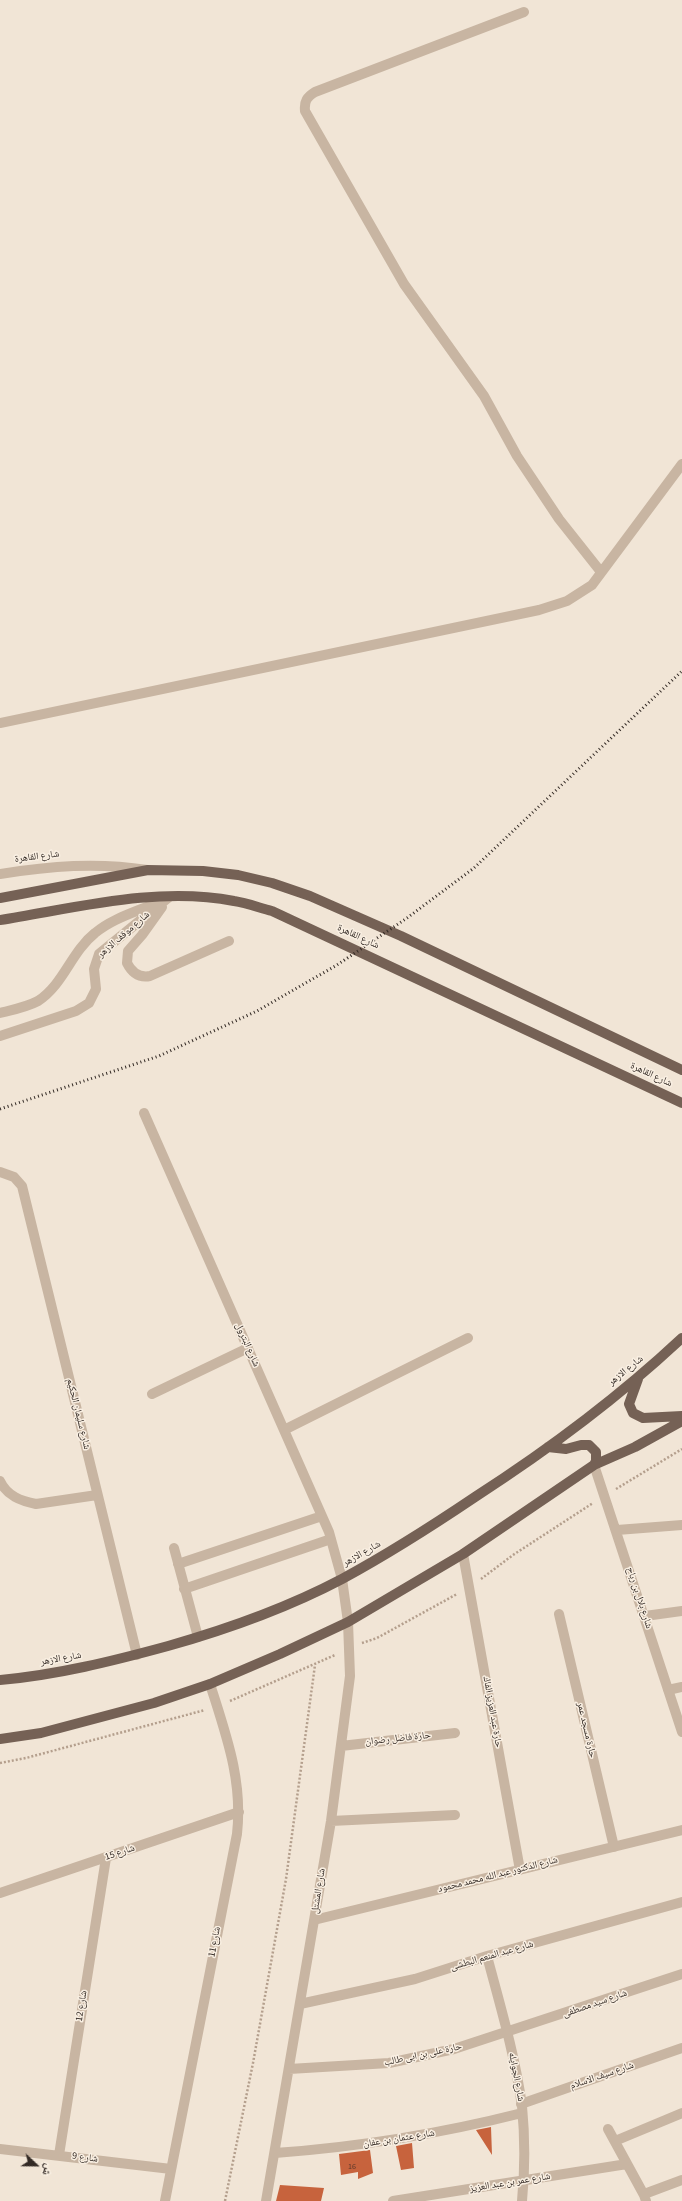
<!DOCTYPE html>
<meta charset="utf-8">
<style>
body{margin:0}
#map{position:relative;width:682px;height:2201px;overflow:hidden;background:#f1e5d6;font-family:"Source Sans 3","Noto Naskh Arabic",sans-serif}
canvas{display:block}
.north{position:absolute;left:16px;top:2145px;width:40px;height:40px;-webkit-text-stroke:3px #f9efe2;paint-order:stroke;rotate:112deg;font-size:11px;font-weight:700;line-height:16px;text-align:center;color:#332a25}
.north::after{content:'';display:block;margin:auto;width:14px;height:18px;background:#332a25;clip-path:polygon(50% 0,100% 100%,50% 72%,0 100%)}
</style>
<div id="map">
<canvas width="682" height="2201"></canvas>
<div class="north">ش</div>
</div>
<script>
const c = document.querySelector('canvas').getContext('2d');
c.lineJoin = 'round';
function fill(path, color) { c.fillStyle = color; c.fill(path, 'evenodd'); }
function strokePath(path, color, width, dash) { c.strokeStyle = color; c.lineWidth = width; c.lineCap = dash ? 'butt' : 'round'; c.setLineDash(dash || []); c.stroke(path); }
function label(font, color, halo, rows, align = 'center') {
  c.font = font + ' "Source Sans 3","Noto Naskh Arabic",sans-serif'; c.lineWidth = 3; c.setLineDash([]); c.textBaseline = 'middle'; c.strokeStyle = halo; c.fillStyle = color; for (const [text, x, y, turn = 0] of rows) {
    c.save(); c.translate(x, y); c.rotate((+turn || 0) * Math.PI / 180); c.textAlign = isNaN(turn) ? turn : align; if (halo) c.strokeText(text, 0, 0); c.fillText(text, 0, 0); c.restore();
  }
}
fill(new Path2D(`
 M 491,2127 L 492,2155 L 476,2130 Z
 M 412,2143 L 414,2168 L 401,2170 L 396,2146 Z
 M 370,2150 L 373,2173 L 358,2179 L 358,2172 L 341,2175 L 339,2154 Z
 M 280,2185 L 324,2188 L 321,2201 L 276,2201 Z`), '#c7633d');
strokePath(new Path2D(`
 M 616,1489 L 682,1449
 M 481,1579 L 513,1555 L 593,1503
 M 362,1643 L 377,1638 L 457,1594
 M 230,1701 L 335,1655
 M 0,1763 L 26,1758 L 205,1710
 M 225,2201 L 253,2063 L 286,1879 L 315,1665`), '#b49f8d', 2.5, [2, 2]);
strokePath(new Path2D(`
 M 524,12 L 315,92 C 307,97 304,101 305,111 L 404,284 L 484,396 L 517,456 L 559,519 L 601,572
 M 0,723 L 539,610 L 567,601 L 592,585 L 682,464
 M 0,874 C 50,866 97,862 147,870
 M 162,907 L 142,935 L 128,951 L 127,963 C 132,973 139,978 150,976 L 229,941
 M 0,1013 C 12,1010 27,1007 38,1001 C 64,984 71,952 95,933 C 113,918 136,912 156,903
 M 0,1036 L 76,1011 L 89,1003 L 96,989 L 94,969 L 99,954 L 169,897
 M 144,1113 L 329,1532 L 342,1579 L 348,1622 L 350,1676 L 331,1821 L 266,2201
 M 0,1172 L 14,1177 L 22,1186 L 137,1655
 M 152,1394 L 248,1348
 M 284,1430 L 468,1338
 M 594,1465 L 682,1732
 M 0,1481 C 7,1496 21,1501 36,1504 L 97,1495
 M 617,1530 L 682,1525
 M 174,1548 L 198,1637
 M 463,1554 L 520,1870
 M 178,1564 L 322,1516
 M 184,1589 L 331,1539
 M 559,1614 L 614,1847
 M 645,1616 L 682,1611
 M 668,1690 L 682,1687
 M 341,1746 L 455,1733
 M 331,1821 L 455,1815
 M 0,1893 L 239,1812
 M 314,1920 L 682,1830
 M 487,1956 C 500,2005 515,2055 522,2106 C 525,2137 525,2170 522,2201
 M 300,2004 L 415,1979 L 487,1956 L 682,1902
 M 289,2069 L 389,2063 L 454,2049 L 682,1974
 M 521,2104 L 682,2048
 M 608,2129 L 644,2195
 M 615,2141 L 682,2113
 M 0,2149 L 171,2169
 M 275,2153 C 360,2147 439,2134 522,2113
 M 59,2155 L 106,1858
 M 165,2201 L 237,1834 C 243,1780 226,1735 210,1684
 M 393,2201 L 627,2164
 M 646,2201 L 644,2195 L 647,2193 L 682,2180`), '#c8b5a2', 10);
strokePath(new Path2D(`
 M 0,898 L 148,870 L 203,871 L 238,875 L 272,883 L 310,896 L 401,936 L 682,1070
 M 0,920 C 76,908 157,886 234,901 C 247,903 260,908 272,911 L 682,1103
 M 638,1379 L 629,1404 L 633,1413 L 643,1418 L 682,1416
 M 548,1447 L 566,1449 L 581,1445 L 589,1445 L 596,1452 L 596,1461 L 594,1465
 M 0,1680 C 57,1675 113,1661 168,1646 C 228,1629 287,1608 342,1579 C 388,1554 432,1526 475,1497 C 548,1450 619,1397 682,1338
 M 0,1739 L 41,1733 L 154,1703 L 210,1684 L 280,1654 L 348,1622 L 463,1554 L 594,1465 L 635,1447 L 682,1421`), '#756155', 10);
strokePath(new Path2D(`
 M 0,1109 L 159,1056 L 257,1011 L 337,965 L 407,918 L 474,868 L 682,671`), '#332a25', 3, [1, 3]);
label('8px', '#58382b', null, [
 ["16",352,2167]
]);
label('10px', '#332a25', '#f9efe2', [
 ["شارع القاهرة",37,857,-7],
 ["شارع موقف الازهر",124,935,-41],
 ["شارع القاهرة",358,937,25],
 ["شارع القاهرة",651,1075,25],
 ["شارع البترول",247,1345,66],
 ["شارع الازهر",626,1371,-39],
 ["شارع سليمان الحكيم",78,1414,76],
 ["شارع الازهر",362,1554,-30],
 ["شارع بلال بن رباح",639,1598,72],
 ["شارع الازهر",61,1659,-10],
 ["حارة عبد العزيز الفاك",492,1712,80],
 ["حارة مسجد عمر",586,1730,77],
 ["حارة فاضل رضوان",398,1739,-6],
 ["شارع 15",120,1853,-19],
 ["شارع الدكتور عبد الله محمد محمود",498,1875,-14],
 ["شارع المشتل",319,1891,-81],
 ["شارع 11",215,1942,-79],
 ["شارع عبد المنعم البطشى",492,1956,-16],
 ["شارع سيد مصطفى",595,2004,-19],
 ["شارع 12",82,2006,-81],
 ["حارة على بن ابى طالب",423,2055,-12],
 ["شارع سيف الاسلام",602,2076,-19],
 ["شارع الجوايله",516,2077,79],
 ["شارع عثمان بن عفان",399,2139,-9],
 ["شارع 9",85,2158,7],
 ["شارع عمر بن عبد العزيز",510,2183,-9]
]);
</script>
